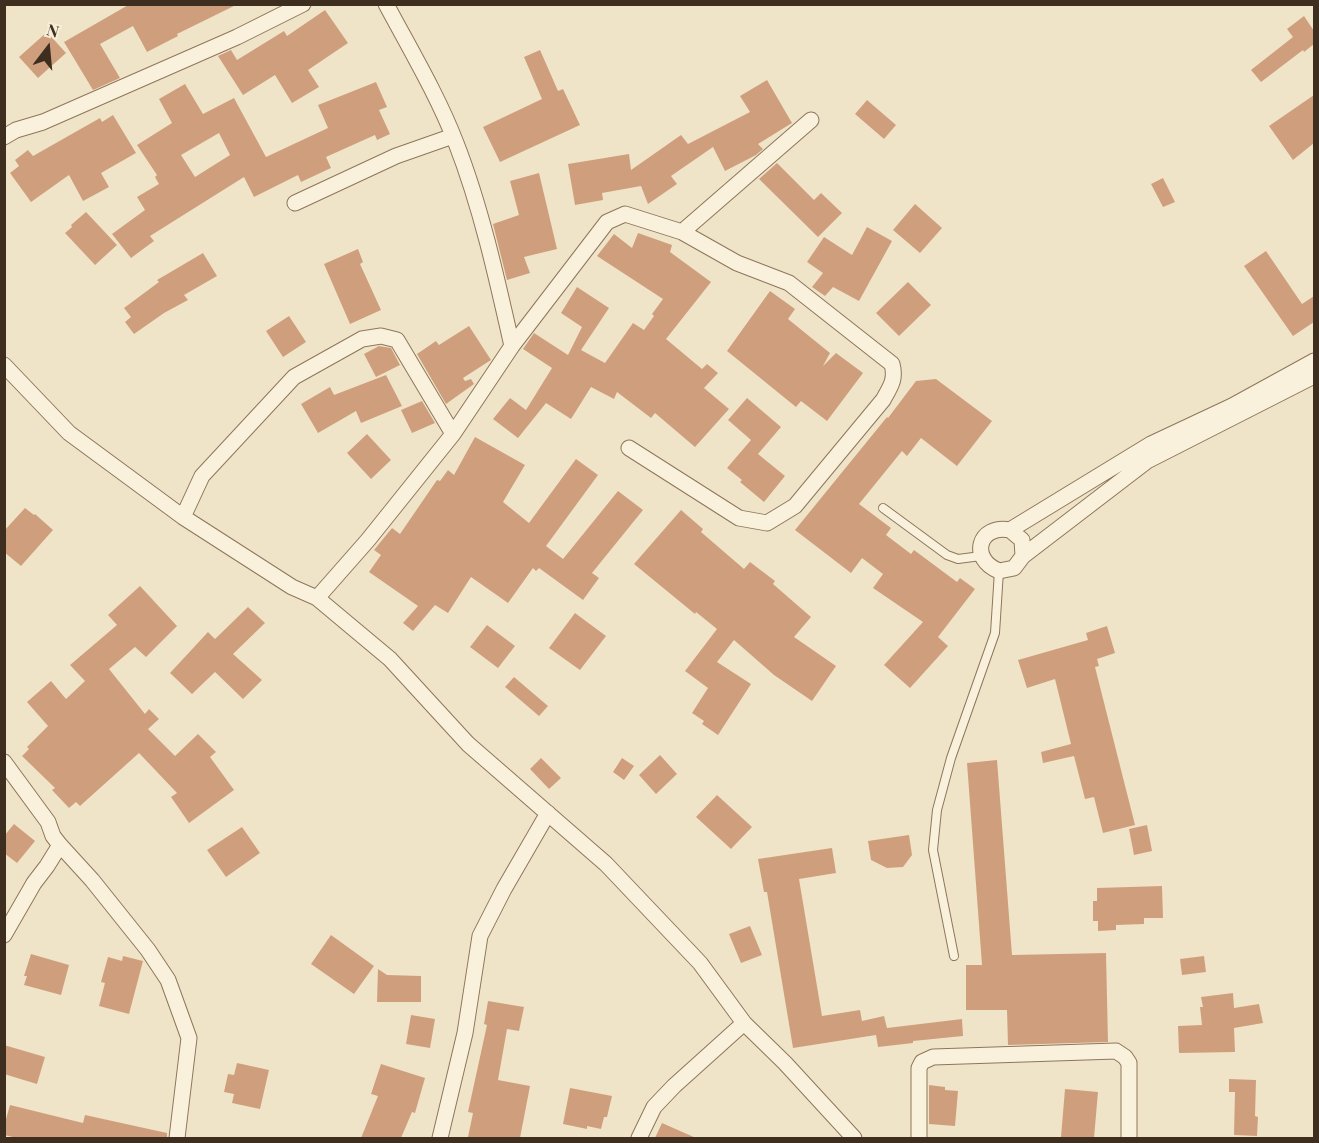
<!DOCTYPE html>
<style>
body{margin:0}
#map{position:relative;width:1319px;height:1143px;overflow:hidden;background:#f0e4c8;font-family:"Playfair Display",serif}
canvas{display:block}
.frame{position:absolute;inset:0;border:6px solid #3d2e20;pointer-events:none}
.north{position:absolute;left:18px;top:18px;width:60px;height:60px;-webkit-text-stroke:4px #f7eed8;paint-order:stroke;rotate:16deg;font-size:16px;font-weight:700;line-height:24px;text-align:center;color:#3d2e20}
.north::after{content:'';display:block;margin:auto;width:21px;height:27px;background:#3d2e20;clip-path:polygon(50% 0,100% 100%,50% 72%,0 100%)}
</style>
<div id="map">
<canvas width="1319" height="1143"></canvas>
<div class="frame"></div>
<div class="north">N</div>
</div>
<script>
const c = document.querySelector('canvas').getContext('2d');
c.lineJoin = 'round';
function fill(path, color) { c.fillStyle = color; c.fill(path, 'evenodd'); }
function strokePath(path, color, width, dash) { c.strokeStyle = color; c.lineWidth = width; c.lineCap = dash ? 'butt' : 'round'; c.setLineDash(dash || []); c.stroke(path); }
fill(new Path2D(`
 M 130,4 L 238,4 L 177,34 L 178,36 L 147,52 L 133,26 L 100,44 L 120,78 L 93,90 L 64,42 Z
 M 325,10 L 348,43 L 308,70 L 319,87 L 292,103 L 275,75 L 243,95 L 218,56 L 231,50 L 237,60 L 284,31 L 287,36 Z
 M 1304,16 L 1314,31 L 1314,44 L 1304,52 L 1303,50 L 1261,82 L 1251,70 L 1293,37 L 1287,29 Z
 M 47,32 L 66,53 L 38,78 L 19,57 Z
 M 540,50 L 558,91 L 563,89 L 580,125 L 500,162 L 483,127 L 542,99 L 524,57 Z
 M 767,80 L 792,123 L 758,144 L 763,149 L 756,155 L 725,171 L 713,147 L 671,176 L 677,184 L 648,204 L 641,186 L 602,193 L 603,200 L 575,205 L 568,164 L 629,154 L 631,170 L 681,135 L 688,144 L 750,112 L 740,96 Z
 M 376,82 L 387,107 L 379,110 L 390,134 L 377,140 L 375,135 L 326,157 L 331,168 L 301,182 L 298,175 L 254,197 L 244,177 L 150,236 L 154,241 L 131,258 L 112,234 L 145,210 L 137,197 L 159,184 L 155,177 L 157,175 L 137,145 L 172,123 L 159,99 L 185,84 L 203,114 L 234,98 L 266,157 L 328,128 L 318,105 ZM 219,133 L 230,155 L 195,177 L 181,155 Z
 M 1314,95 L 1314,143 L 1293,160 L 1269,126 Z
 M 867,100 L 896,125 L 884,139 L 855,114 Z
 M 113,115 L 136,153 L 101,173 L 109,187 L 83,201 L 69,175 L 31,202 L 10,173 L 19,166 L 15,160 L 28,150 L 33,156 L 100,118 L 102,122 Z
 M 777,163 L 814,200 L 821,193 L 842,213 L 818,237 L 759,179 Z
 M 539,173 L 557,249 L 524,257 L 530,273 L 507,280 L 493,224 L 519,215 L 510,181 Z
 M 1163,178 L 1175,202 L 1163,207 L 1151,184 Z
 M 915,204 L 942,228 L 920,253 L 893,230 Z
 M 86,212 L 117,245 L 95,265 L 65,233 L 72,227 L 71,225 Z
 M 867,227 L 892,241 L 859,301 L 833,287 L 825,296 L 812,287 L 823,273 L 807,262 L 824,237 L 852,255 Z
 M 638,233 L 672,245 L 670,252 L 711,282 L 666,339 L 702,369 L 707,364 L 718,373 L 704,388 L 729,409 L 695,447 L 655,413 L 651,418 L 617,392 L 614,399 L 591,387 L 571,419 L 546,403 L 518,438 L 493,419 L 510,398 L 526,410 L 552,368 L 523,349 L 534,333 L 568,355 L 582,327 L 561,313 L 577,287 L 609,308 L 581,350 L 605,363 L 633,323 L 644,330 L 654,316 L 652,314 L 663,299 L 597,256 L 614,234 L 632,248 Z
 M 358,249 L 363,262 L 360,264 L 381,310 L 350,324 L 324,264 Z
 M 1266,251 L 1302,304 L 1314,296 L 1314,322 L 1293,336 L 1244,266 Z
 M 203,253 L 217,276 L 184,295 L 188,300 L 164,313 L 134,334 L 125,322 L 131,317 L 124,308 L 159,282 L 157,280 Z
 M 908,282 L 931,305 L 899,336 L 876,313 Z
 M 770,291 L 795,309 L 788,319 L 830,353 L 823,366 L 836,353 L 863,373 L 827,421 L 801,401 L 796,407 L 727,351 Z
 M 289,316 L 306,342 L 283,357 L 266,331 Z
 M 469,326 L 491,360 L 463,378 L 465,381 L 471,379 L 474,384 L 446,404 L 417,354 L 436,341 L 439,345 Z
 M 379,346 L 391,348 L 400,365 L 376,377 L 364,354 Z
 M 386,375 L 402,406 L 361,423 L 356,411 L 318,433 L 301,404 L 330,387 L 334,395 Z
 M 936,379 L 992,421 L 957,466 L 921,438 L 907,456 L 902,451 L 859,504 L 891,528 L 886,535 L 911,554 L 914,550 L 957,582 L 960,578 L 975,589 L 938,637 L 948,646 L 910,688 L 884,665 L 923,622 L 873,588 L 883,574 L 862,558 L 851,573 L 795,530 L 887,417 L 888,418 L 916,381 Z
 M 747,398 L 781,427 L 758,454 L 785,476 L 764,502 L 740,482 L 742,480 L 727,468 L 751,440 L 728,420 Z
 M 422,401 L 435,423 L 412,433 L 401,410 Z
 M 367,434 L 391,460 L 371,479 L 347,453 Z
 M 475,437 L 525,465 L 503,502 L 529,523 L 576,459 L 598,475 L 546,546 L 563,559 L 618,491 L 643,510 L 592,573 L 599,578 L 583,600 L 539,568 L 536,571 L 533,568 L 508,603 L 471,577 L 448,613 L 435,605 L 413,631 L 403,623 L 418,606 L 369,572 L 381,555 L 374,550 L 392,528 L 400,534 L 437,480 L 440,481 L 448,470 L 454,475 Z
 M 25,508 L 34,515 L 35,514 L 53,530 L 21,566 L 4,552 L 4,531 Z
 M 681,510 L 703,529 L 701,532 L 744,569 L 750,562 L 775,581 L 773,584 L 811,617 L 794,637 L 836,666 L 812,701 L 774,675 L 734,640 L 717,662 L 751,684 L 718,735 L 702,724 L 704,721 L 692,713 L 708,688 L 685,671 L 717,629 L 696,612 L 695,614 L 634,564 Z
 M 140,586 L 177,626 L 146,657 L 135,647 L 109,669 L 145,714 L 149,709 L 159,719 L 148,729 L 175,756 L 198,734 L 216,752 L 210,757 L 234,790 L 189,823 L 171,797 L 177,793 L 139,753 L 80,806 L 76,802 L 69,808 L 52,790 L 55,788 L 22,756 L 29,749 L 27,747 L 48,726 L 27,702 L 51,681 L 66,699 L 85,681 L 70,665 L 117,625 L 108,615 Z
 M 248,607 L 265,623 L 233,654 L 262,680 L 243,699 L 215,672 L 192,694 L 170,673 L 208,632 L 215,639 Z
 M 575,613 L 606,636 L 580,670 L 549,648 Z
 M 487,625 L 515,646 L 498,668 L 470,647 Z
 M 1107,626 L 1115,653 L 1097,659 L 1099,666 L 1095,667 L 1135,825 L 1103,833 L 1094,797 L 1085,799 L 1074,756 L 1043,763 L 1041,752 L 1071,744 L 1055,679 L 1027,688 L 1018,660 L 1088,640 L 1086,633 Z
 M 514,677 L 548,706 L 539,716 L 505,687 Z
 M 660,755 L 677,774 L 656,794 L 639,775 Z
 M 541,758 L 561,778 L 549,789 L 530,769 Z
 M 622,758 L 634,766 L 624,780 L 613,772 Z
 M 997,760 L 1012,955 L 1106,953 L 1108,1042 L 1008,1045 L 1007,1010 L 966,1010 L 966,965 L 982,965 L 967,763 Z
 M 717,795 L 752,827 L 731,849 L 696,817 Z
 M 14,824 L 35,841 L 17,863 L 4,853 L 4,836 Z
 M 1147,825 L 1152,851 L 1134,855 L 1129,829 Z
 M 242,827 L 260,853 L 226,877 L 207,850 Z
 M 909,835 L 912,855 L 903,867 L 887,868 L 871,860 L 868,841 Z
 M 832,848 L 836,873 L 799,879 L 822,1016 L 860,1010 L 862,1021 L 884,1016 L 887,1028 L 962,1019 L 963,1036 L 913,1041 L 913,1043 L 878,1047 L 876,1035 L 793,1048 L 767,892 L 764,892 L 758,859 Z
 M 1162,886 L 1163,918 L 1144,918 L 1144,924 L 1116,925 L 1116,930 L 1098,931 L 1098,921 L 1093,921 L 1093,901 L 1097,901 L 1097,888 Z
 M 750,926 L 762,955 L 741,963 L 729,934 Z
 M 331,935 L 374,966 L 354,994 L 311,964 Z
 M 31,954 L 69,965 L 61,995 L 24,985 L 27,976 L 24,976 Z
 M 123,956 L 143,961 L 129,1014 L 99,1006 L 105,983 L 101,982 L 108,957 L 122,961 Z
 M 1204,956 L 1206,972 L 1182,975 L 1180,959 Z
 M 378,969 L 387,975 L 421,976 L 421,1002 L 377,1002 Z
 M 1233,993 L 1234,1008 L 1259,1004 L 1263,1023 L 1234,1028 L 1235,1052 L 1179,1053 L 1178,1026 L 1202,1025 L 1200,1007 L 1203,1007 L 1201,997 Z
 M 488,1001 L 524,1007 L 519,1031 L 507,1029 L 498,1080 L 530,1086 L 520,1138 L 477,1138 L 468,1137 L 473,1113 L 468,1112 L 487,1025 L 484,1024 Z
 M 411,1015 L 435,1019 L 430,1048 L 406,1044 Z
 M 4,1045 L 45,1057 L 37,1084 L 4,1074 Z
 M 237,1063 L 269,1070 L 260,1109 L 232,1103 L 234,1094 L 224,1092 L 228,1074 L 234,1075 Z
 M 381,1064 L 425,1078 L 415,1113 L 412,1112 L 401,1138 L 361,1138 L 378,1096 L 371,1094 Z
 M 1229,1079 L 1256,1080 L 1255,1116 L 1258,1117 L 1257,1136 L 1234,1135 L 1235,1092 L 1229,1092 Z
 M 929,1085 L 945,1087 L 945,1090 L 958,1091 L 955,1126 L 929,1124 Z
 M 570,1088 L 612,1096 L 607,1117 L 604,1117 L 601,1129 L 587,1126 L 587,1129 L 563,1124 Z
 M 1065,1089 L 1098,1092 L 1094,1138 L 1061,1137 Z
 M 10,1105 L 83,1123 L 85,1115 L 167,1133 L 167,1138 L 17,1138 L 4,1135 L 4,1126 Z
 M 662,1123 L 696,1138 L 655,1138 Z`), '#cf9f7d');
const lane = new Path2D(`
 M 883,508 L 947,555 L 958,559 L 981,556
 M 954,956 L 933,850 L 937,810 L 951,758 L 995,633 L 999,571`);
const street = new Path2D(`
 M 386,4 C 410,49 438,96 456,143 C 481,207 497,279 512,346
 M 4,137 L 16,130 L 43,122 L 237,37 L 303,4
 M 295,203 L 396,156 L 453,136
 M 682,232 L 811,120
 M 4,365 L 69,433 L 183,517 L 292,587 L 317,598 L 390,659 L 468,744 L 606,864 L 700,963 L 744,1023 L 785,1063 L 854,1138
 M 183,517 L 202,476 L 294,377 L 362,339 L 381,336 L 397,340 L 453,434
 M 1010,530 L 1022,540 L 1023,556 L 1014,568 L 999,571 C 969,559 978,524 1010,530 L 1151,444 L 1232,406 L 1314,361
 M 1023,556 L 1147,461 L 1314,376
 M 317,598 L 368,540 L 453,434 L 512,346 L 607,222 L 625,214 L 682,232 L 737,263 L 789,283 L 892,364 C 896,379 891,386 883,400 L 795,506 L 767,523 L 739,518 L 629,448
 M 4,762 L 48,822 L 53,836 L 60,845 L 92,880 L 148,950 L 168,980 L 189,1038 L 177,1138
 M 4,935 L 34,883 L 47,866 L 60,845
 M 440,1138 L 465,1033 L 480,936 L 504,889 L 548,813
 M 639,1138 L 654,1107 L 674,1086 L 744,1023
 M 919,1138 L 919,1068 L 922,1062 L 933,1057 L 1116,1051 L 1125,1057 L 1129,1063 L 1129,1138`);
strokePath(lane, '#8d765c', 10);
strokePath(street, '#8d765c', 17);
strokePath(lane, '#faf1dc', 8);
strokePath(street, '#faf1dc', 15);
</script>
